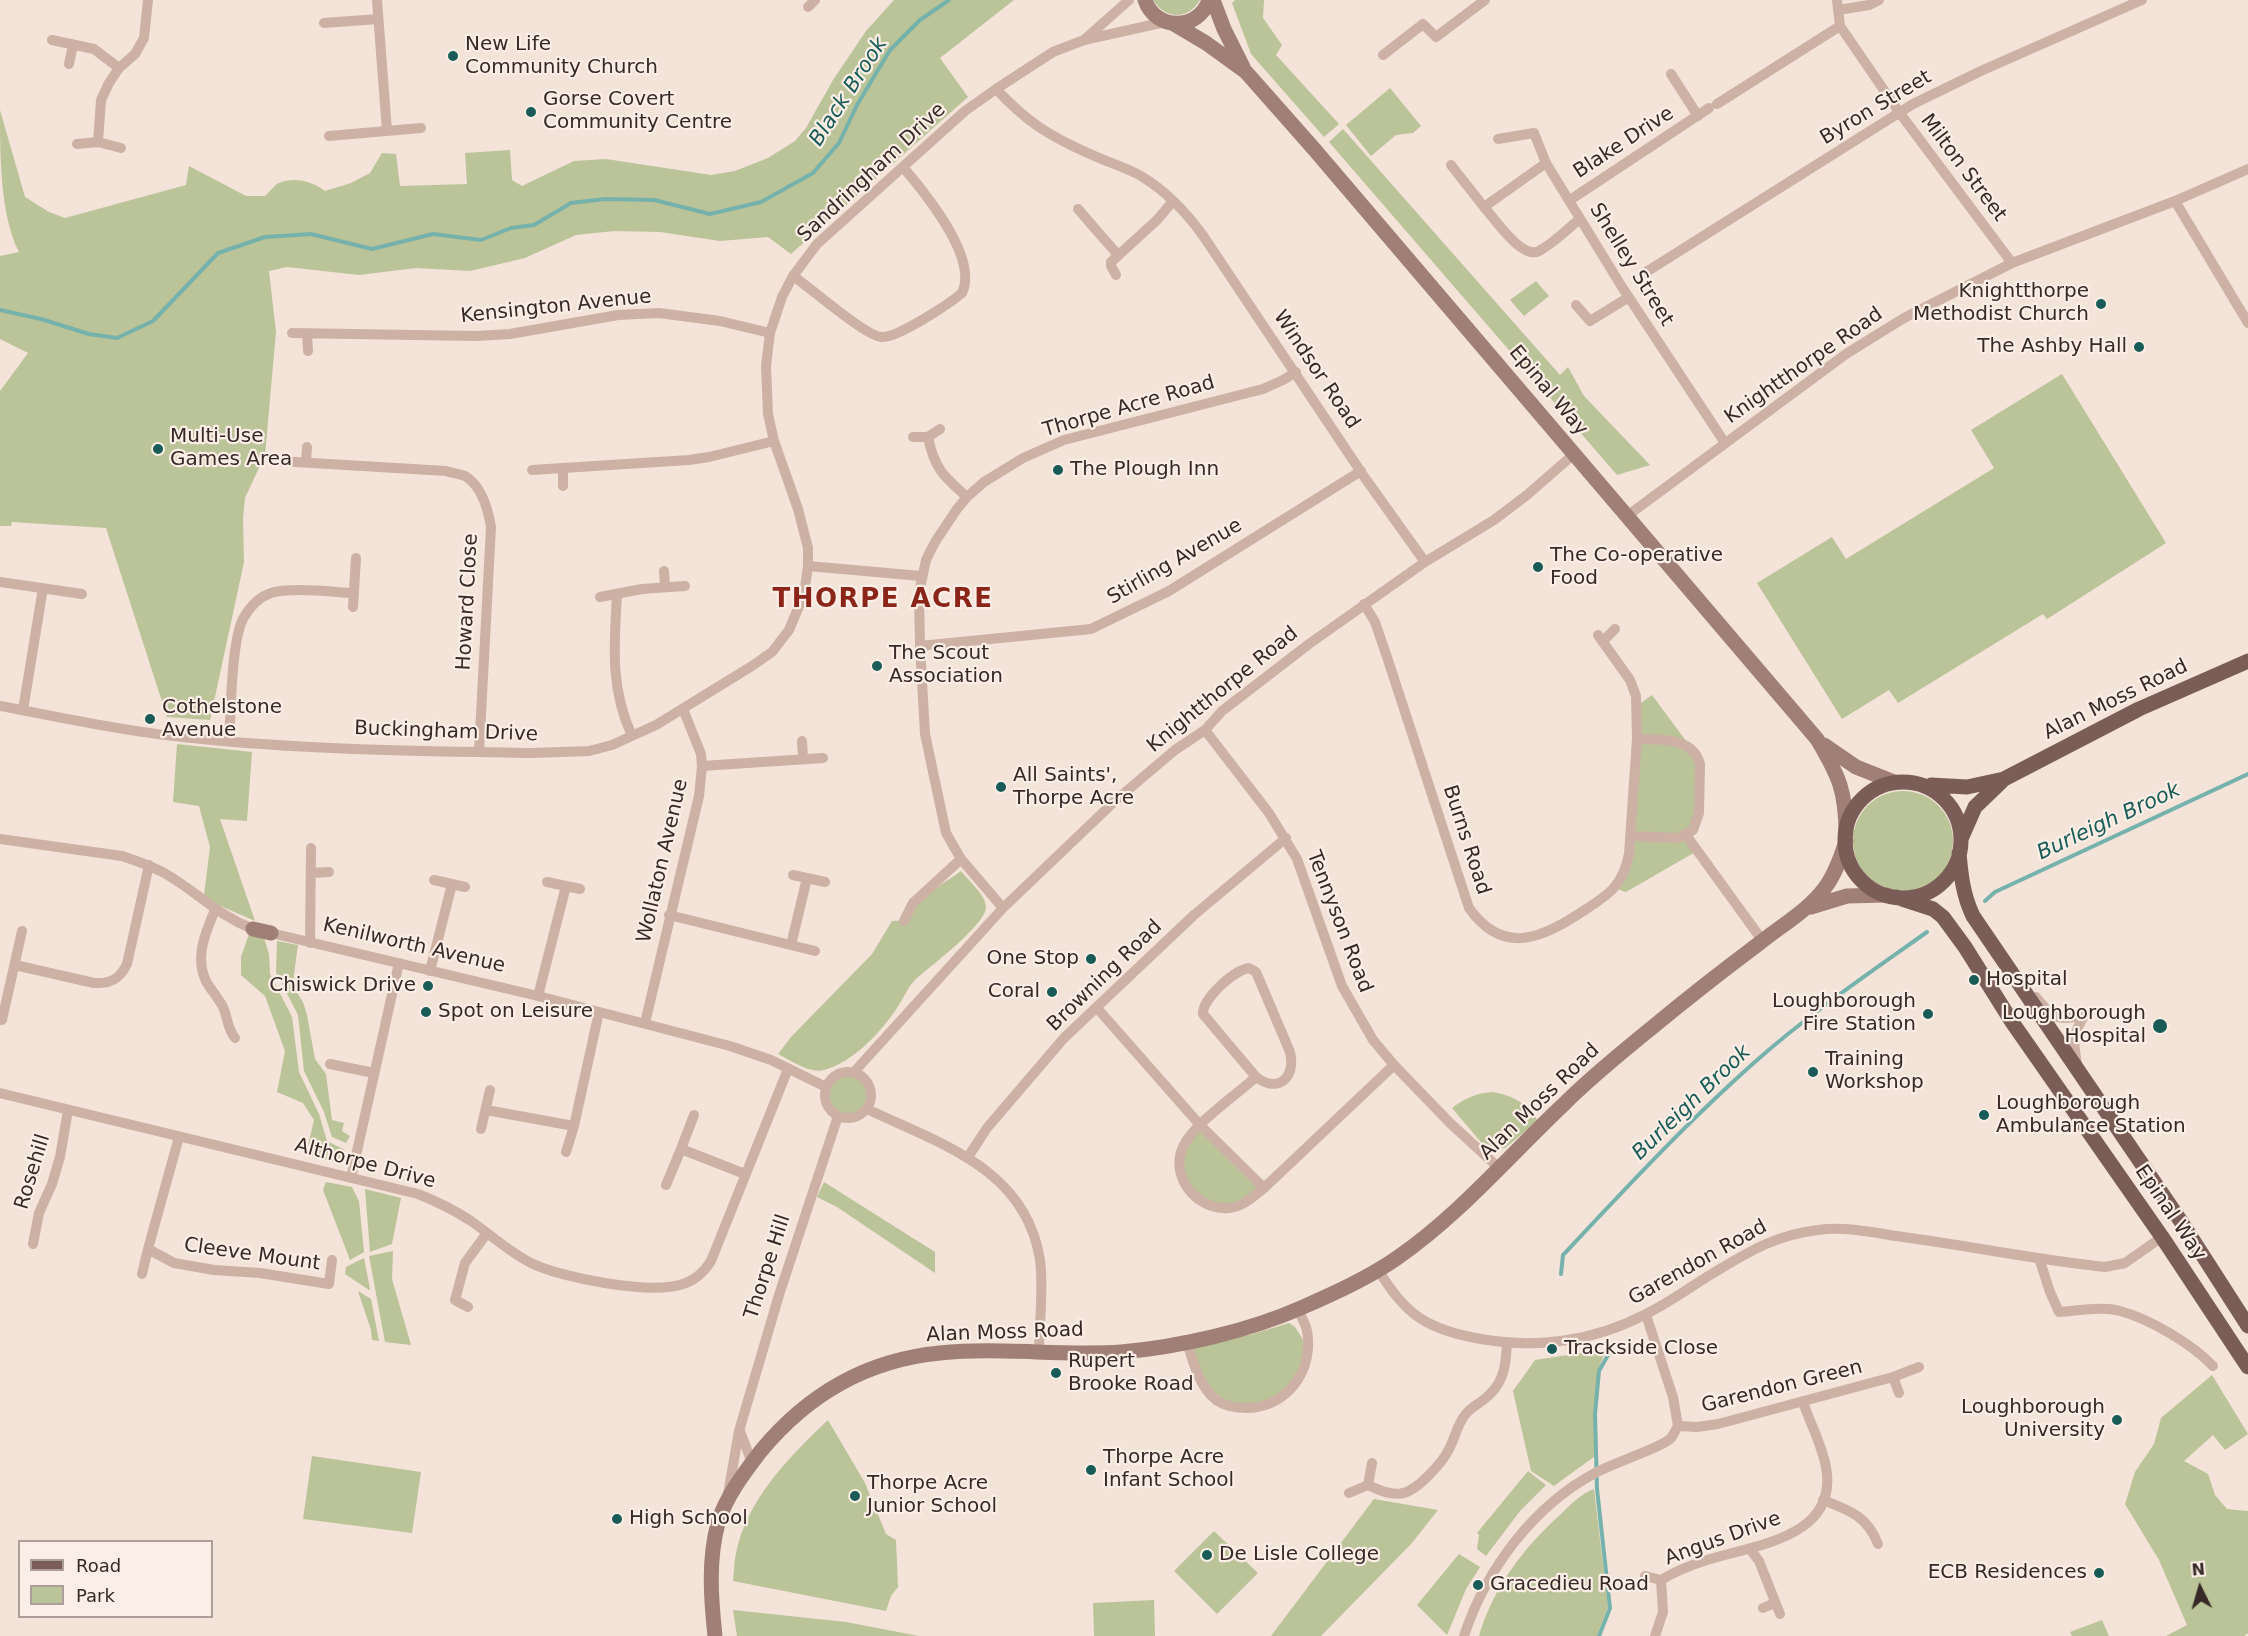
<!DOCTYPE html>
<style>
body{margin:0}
#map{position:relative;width:2248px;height:1636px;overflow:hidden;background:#f3e3d9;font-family:"DejaVu Sans",sans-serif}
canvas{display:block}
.legend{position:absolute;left:18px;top:1540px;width:195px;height:78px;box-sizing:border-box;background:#faeee6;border:2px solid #ac9f99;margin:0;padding:8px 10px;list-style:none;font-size:18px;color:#372926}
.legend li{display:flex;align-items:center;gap:12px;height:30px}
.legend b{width:30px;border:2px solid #ac9f99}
.north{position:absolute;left:2170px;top:1558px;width:60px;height:60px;-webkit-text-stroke:4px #faeee6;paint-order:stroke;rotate:355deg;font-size:16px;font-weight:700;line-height:24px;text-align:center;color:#372926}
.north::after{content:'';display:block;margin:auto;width:21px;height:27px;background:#372926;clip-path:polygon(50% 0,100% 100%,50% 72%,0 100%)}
</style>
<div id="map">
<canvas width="2248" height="1636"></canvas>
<ul class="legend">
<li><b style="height:8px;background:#7a5d56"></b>Road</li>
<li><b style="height:16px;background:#bbc398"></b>Park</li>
</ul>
<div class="north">N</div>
</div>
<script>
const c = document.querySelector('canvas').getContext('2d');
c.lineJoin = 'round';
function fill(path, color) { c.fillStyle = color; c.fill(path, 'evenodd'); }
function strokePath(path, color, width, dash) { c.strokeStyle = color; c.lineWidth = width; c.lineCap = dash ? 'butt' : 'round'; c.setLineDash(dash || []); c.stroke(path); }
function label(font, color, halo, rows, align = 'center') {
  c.font = font + ' "DejaVu Sans",sans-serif'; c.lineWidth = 4.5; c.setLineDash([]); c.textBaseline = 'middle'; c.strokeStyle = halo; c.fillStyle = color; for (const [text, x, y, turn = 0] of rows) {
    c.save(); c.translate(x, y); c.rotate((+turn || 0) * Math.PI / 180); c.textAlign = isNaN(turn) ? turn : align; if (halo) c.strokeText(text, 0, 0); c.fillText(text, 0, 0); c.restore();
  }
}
fill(new Path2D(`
 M 894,0 L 1014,0 L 940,58 L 968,97 L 791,254 L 768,237 L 720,241 L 660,232 L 614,231 L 576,235 L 525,258 L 470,271 L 416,268 L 359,275 L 287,267 L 269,271 L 276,332 L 265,455 L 245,498 L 243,519 L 244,562 L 210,720 L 167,717 L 106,528 L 12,522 L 11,526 L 0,526 L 0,391 L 28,353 L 0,339 L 0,256 L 19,252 C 0,216 0,153 0,110 L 25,197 L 49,212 L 65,218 L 186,185 L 189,166 L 246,196 L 265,196 C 269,193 274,185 279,183 C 294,176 314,182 325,191 L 351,183 L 370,173 L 382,153 L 396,154 L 400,186 L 467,184 L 465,153 L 510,150 L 512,180 L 522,186 L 574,161 L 606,159 L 711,175 L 735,171 L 768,158 L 795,141 L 806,128 L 833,80 L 866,31 Z
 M 1153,0 L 1200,0 C 1188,20 1166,20 1153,0 Z
 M 1235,0 L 1264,0 L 1263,18 L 1282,45 L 1276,55 L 1339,124 L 1324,137 L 1251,54 L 1232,3 Z
 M 1390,88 L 1421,126 L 1413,133 L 1396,135 L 1371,156 L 1346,125 Z
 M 1343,129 L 1560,375 L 1568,367 L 1584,396 L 1650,465 L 1617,475 L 1329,142 Z
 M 1536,281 L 1549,296 L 1524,316 L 1510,300 Z
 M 2062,374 L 2166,543 L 2047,619 L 2043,614 L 1898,703 L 1889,690 L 1842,719 L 1757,583 L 1832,537 L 1846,559 L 1994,468 L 1971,430 Z
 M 1652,695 L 1698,757 L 1699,813 L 1686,835 L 1697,851 L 1626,892 L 1615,888 L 1626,870 L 1637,706 Z
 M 177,744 L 252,752 L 247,821 L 220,819 L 255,921 L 216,904 L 204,895 L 210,847 L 199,806 L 173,802 Z
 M1853 841a50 50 0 1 1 100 0a50 50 0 1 1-100 0Z
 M 961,871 C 968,880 987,896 986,908 C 984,926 931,966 916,979 C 909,985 904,997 899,1005 C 882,1031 854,1062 824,1070 C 810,1074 790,1060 778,1054 L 791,1037 L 872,954 L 892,921 L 910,920 C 913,899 945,883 961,871 Z
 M 249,934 L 264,938 L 269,954 L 270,974 L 292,1017 L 299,1072 L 319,1114 L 327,1141 L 345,1150 L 345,1158 L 337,1163 L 306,1154 L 314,1120 L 303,1103 L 277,1092 L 285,1051 L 265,996 L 241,975 L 241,957 Z
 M 277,941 L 298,945 L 294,974 L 294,988 L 303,1002 L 307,1015 L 315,1059 L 326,1074 L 332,1120 L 344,1123 L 342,1131 L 350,1136 L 346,1143 L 332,1137 L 324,1112 L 304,1071 L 298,1015 L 276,972 Z
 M825 1095a23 23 0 1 1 46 0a23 23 0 1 1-46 0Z
 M 1493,1092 C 1513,1096 1528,1103 1538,1121 L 1505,1148 L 1485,1147 L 1452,1108 C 1465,1098 1477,1093 1493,1092 Z
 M 1200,1125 L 1264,1188 L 1243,1204 L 1205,1204 L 1180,1171 L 1185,1142 Z
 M 326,1182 L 352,1187 L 359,1201 L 364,1252 L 350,1260 L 323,1190 Z
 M 824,1182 L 935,1252 L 935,1273 L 837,1207 L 817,1197 Z
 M 365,1189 L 401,1198 L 392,1244 L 370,1252 Z
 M 393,1251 L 392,1279 L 411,1345 L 385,1342 L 369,1256 Z
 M 364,1258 L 370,1289 L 369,1290 L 345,1274 L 346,1267 Z
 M 358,1291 L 371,1299 L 379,1341 L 372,1340 L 371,1330 Z
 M 1289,1323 L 1295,1327 L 1309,1349 L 1303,1371 L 1278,1401 L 1236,1408 L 1204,1385 L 1187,1342 L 1249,1335 Z
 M 1601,1350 L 1606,1350 L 1598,1370 L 1595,1401 L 1595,1456 L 1554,1486 L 1531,1471 L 1513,1391 L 1535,1360 Z
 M 2212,1375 L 2248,1434 L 2225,1450 L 2213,1435 L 2184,1461 L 2208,1474 L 2215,1495 L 2227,1509 L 2248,1511 L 2248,1633 L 2244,1636 L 2166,1636 L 2187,1625 L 2159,1560 L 2125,1504 L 2135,1472 L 2154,1444 L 2161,1418 Z
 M 828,1420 L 865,1483 L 886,1534 L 896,1540 L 898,1587 L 891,1596 L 886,1611 L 733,1581 C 734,1572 734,1562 736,1553 C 747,1499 790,1456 828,1420 Z
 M 312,1456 L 421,1472 L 412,1533 L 303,1519 Z
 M 1528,1471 L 1546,1485 L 1520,1511 L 1486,1556 L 1477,1549 L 1479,1535 L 1477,1533 Z
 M 1594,1489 L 1608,1607 L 1597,1636 L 1479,1636 C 1493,1588 1524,1547 1561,1514 C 1571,1504 1581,1494 1594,1489 Z
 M 1374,1499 L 1438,1510 L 1412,1543 L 1321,1636 L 1271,1636 Z
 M 1214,1531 L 1258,1573 L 1217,1614 L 1174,1571 Z
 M 1459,1554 L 1480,1567 L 1466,1589 L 1447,1635 L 1417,1605 Z
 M 1154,1600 L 1155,1636 L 1094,1636 L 1093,1603 Z
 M 733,1610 L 846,1622 L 919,1636 L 737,1636 Z
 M 2102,1620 L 2109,1636 L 2072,1636 L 2070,1632 Z`), '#bbc398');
strokePath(new Path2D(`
 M 0,310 L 41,319 L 89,334 L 117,338 L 153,321 L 218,253 L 265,237 L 311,234 L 372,249 L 433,234 L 481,240 L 511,228 L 534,225 L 571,203 L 605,199 L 654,200 L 710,214 L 761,202 L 813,173 L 839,143 L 857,105 L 890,50 L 920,20 L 949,0
 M 1985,901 L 1995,892 L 2248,774
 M 1561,1274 L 1563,1255 C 1625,1189 1687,1122 1756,1061 C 1809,1014 1868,974 1927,932
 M 1599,1636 L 1610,1608 L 1597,1489 L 1595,1414 L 1599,1371 L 1612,1348`), '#76b2ac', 4);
strokePath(new Path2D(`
 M 377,0 L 387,131
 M 1837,0 L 1840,26 L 1899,112 L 2012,263
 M 808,7 L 815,0
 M 1838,10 L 1869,5 L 1879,0
 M 324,23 L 378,19
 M 52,40 L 94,49 L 119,68
 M 1084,40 L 1129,0
 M 1383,55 L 1423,24 L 1436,37 L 1485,0
 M 69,64 L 73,45
 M 1671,74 L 1698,116
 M 996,89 C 1027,122 1049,136 1090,154 C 1107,162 1125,167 1141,176 C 1166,191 1187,213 1204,237 L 1365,478 L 1425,562
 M 1717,104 L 1840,26
 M 329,136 L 421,128
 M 1498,139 L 1534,133 L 1546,163 L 1622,287 L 1725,443
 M 98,142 L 101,100 L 109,83 L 119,68 L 135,54 L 144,38 L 148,0
 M 77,144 L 98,142 L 121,148
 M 1546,163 L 1484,207 C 1495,219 1522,260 1539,251 C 1554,243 1567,229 1580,219
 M 1451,165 L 1484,207
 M 1570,200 L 1709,108
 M 2175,201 L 2248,323
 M 1078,209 L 1118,255
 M 1643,274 L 1913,104 L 1983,70 L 2142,0
 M 1116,275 L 1111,266 L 1111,262 L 1157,220 L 1173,201
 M 793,276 C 811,288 864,335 881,337 C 896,339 949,304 962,293 C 979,258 925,193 903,167
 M 1576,305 L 1590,321 L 1629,297
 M 292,333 L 476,336 L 510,334 L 618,315 L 659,313 L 720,321 L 770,333
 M 307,334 L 308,351
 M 913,437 L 928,437 L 940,429
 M 928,437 C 934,468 944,477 967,497
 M 279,461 L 446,471 C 452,473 460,474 465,476 C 482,486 488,509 491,527 L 479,752
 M 306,462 L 307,447
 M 563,468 L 563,486
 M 532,470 L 689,460 L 709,457 L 774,441
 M 1627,516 L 1846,354 L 1904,318 L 2012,263 L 2175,201 L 2248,169
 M 808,566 L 921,576
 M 664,571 L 665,587
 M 0,582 L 82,594
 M 617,595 C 614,646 610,688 632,736
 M 600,597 L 642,589 L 685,586
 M 1364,604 L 1375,622 L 1387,657 L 1469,908 C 1501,953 1537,941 1577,915 C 1606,896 1622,889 1629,854 L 1637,739 L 1636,696 L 1630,680 L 1598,635
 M 353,607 L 356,558
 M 1603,641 L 1615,629
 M 920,646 L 1091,629 L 1169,591 L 1361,471
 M 0,706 C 64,718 128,732 192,738 C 305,750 419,751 533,753 L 589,751 L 612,745 L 656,725 L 752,666 L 772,652 L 789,630 L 804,594 L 808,566 L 808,548 L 798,509 L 774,441 L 768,414 L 766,366 L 770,333 L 782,297 L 793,276 L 817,244 L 965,111 L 996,89 L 1053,52 L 1084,40 L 1165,22
 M 23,710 L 43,588
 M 1205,730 L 1269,813 L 1297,859 L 1342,986 L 1373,1040 L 1394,1065 L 1450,1123 L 1500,1169
 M 229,741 C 231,713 231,639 244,617 C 250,607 259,597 271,593 C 290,587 332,592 354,593
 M 802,741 L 803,758
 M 702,766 L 823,758
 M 1686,835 L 1762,940
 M 1631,836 L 1678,838 L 1693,830 L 1699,813 L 1700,764 C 1693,736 1659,740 1637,739
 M 0,839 L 122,856 C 137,861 152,866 166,874 C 197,892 217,915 253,929
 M 311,873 L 329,872
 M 793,875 L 825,882
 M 434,880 L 465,887
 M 547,882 L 580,889
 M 1003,908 L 961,859 L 946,833 L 925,734 L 920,646 L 919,593 L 926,560 L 935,542 L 957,509 L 967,497 L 984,482 L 1023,458 L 1064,440 L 1263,389 L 1283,380 L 1296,372
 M 215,910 C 205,933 194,959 207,983 C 212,991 219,999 223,1007 C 228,1018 227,1028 235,1038
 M 669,915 L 815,951
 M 904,921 L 913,903 L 961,859
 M 271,933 L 538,996 L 730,1046 L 771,1060 L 826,1087
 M 310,943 L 311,848
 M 791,945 L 807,878
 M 15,965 L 94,983 C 110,984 120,979 127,964 L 149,865
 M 1249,968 L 1256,972 L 1290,1052 C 1296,1077 1279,1094 1256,1077 L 1203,1014 C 1202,999 1234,970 1249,968 Z
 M 430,971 L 452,884
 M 538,996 L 566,886
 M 2036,997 C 2053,1019 2057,1021 2085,1015 C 2072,1034 2073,1042 2077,1064
 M 1097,1008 L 1200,1125 L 1264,1188 L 1394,1065
 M 2,1020 L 22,931
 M 645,1023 L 699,796 L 702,766 L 701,754 L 683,709
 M 330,1064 L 374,1073
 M825 1095a23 23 0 1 1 46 0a23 23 0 1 1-46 0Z
 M 854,1072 L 1003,908 L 1116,800 L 1175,750 L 1205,730 L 1222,711 L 1309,644 L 1425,562 L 1494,520 L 1527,495 L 1574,454
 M 1256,1077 C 1237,1094 1197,1122 1185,1143 C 1167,1173 1195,1211 1229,1208 C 1243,1207 1254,1196 1264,1188
 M 0,1093 L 418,1194 C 436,1201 454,1210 471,1221 C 491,1235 509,1252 531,1263 C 561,1278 651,1295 683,1284 C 696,1280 704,1272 711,1261 L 788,1069
 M 867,1109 C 940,1144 1026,1168 1040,1260 C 1044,1290 1039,1322 1039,1352
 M 486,1110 L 574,1126
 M 694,1115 L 681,1149 L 745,1174
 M 481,1129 L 490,1090
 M 179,1137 L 148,1249 L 174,1263 L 214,1270 L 260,1273 L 329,1284 L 332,1260
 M 566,1152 L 574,1126 L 599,1012
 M 968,1157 L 987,1128 L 1064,1038 L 1194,915 L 1286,838
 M 351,1178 L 399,963
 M 666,1185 L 681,1149
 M 33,1244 L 39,1213 L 52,1184 L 60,1157 L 68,1110
 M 2039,1258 L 2050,1292 L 2059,1312 C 2078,1311 2102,1306 2120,1311 C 2150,1319 2192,1344 2213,1366
 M 1378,1269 C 1405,1316 1429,1330 1481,1339 C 1537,1349 1594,1341 1644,1315 C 1667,1304 1689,1288 1710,1275 C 1747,1253 1774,1235 1818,1230 C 1846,1226 1875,1233 1903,1237 C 1970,1246 2037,1260 2105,1267 L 2125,1263 L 2162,1237
 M 142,1274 L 148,1249
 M 468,1307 L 455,1300 L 465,1263 L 487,1233
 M 1187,1342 C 1193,1362 1199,1386 1216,1400 C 1225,1406 1237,1408 1247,1408 C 1288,1407 1314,1370 1307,1331 C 1306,1324 1301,1316 1298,1310
 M 1893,1377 L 1899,1393
 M 1678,1426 L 1697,1427 L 1718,1424 L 1893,1377 L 1919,1367
 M 740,1431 L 752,1463
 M 1368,1485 L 1372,1463
 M 1349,1493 L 1368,1485 C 1396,1499 1408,1497 1429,1475 C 1437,1467 1445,1458 1449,1449 C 1455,1438 1457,1425 1465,1415 C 1472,1406 1483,1402 1490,1394 C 1505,1380 1506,1362 1507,1342
 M 728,1494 L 739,1431 L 779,1295 L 838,1116
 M 1823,1500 C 1849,1510 1867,1516 1878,1544
 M 1750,1549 L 1759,1561 L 1780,1614
 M 1645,1576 L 1661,1580 C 1676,1571 1691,1565 1707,1560 C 1754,1545 1839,1538 1826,1467 C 1822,1445 1810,1423 1803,1402
 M 1763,1608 L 1775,1603
 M 1464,1636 C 1486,1569 1534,1505 1597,1472 C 1611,1464 1665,1446 1671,1438 C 1674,1434 1676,1429 1678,1426 L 1673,1397 L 1646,1315
 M 1655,1636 L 1663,1612 L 1661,1580`), '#ccb1a4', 10);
strokePath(new Path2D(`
 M 1145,0 C 1155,31 1199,31 1209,0
 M 1213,0 L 1224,29 L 1243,67
 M 1174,24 L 1206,43 L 1246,72 L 1314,149 L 1817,739 C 1839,776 1846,791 1846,834
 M 1824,745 L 1856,767 L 1894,782
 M 1811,907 L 1847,896 L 1887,895
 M 253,929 L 271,933
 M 715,1636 C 711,1599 708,1560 718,1523 C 725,1498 744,1473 760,1452 C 806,1396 866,1360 940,1353 C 999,1347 1061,1356 1121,1352 C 1180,1347 1249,1331 1303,1307 C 1335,1293 1368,1278 1397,1258 C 1459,1215 1508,1157 1563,1105 C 1591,1077 1623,1051 1654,1026 C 1689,997 1725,969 1761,942 C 1782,925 1807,911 1824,889 C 1835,875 1841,857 1846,841`), '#a07f76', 15);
strokePath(new Path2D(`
 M1845 840a58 58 0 1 1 116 0a58 58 0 1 1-116 0Z
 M 1931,785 L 1967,787 L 2004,779 L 2139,709 L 2248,661
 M 1961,839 L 1975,807 L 2002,781
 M 1959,853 C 1961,876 1963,895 1973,916 L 2182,1223 L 2248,1326
 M 1896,897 L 1933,909 L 1943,917 L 1965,947 L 2012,1022 L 2162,1237 L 2248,1367`), '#7a5d56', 15);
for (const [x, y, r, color] of [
 [453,56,6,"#195b56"],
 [531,112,6,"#195b56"],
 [2101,304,6,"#195b56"],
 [2139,347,6,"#195b56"],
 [158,449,6,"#195b56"],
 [1058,470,6,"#195b56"],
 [1538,567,6,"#195b56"],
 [877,666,6,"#195b56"],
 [150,719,6,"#195b56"],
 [1001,787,6,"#195b56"],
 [1091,959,6,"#195b56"],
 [1974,980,6,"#195b56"],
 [428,986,6,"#195b56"],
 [1052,992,6,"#195b56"],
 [426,1012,6,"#195b56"],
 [1928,1014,6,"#195b56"],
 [2160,1026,8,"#195b56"],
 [1813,1072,6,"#195b56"],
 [1984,1115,6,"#195b56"],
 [1552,1349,6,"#195b56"],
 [1056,1373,6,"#195b56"],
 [2117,1420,6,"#195b56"],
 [1091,1470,6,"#195b56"],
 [855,1496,6,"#195b56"],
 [617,1519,6,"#195b56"],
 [1207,1555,6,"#195b56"],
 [2099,1573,6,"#195b56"],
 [1478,1585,6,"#195b56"]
]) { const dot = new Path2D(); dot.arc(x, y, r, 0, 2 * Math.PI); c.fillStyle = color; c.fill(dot); strokePath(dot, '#faeee6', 2); }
label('20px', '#372926', '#faeee6', [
 ["New Life",465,45],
 ["Community Church",465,68],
 ["Gorse Covert",543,100],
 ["Community Centre",543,123],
 ["Knightthorpe",2089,292,"right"],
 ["Methodist Church",2089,315,"right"],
 ["The Ashby Hall",2127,347,"right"],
 ["Multi-Use",170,437],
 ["Games Area",170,460],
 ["The Plough Inn",1070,470],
 ["The Co-operative",1550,556],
 ["Food",1550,579],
 ["The Scout",889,654],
 ["Association",889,677],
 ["Cothelstone",162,708],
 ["Avenue",162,731],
 ["All Saints',",1013,776],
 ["Thorpe Acre",1013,799],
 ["One Stop",1079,959,"right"],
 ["Hospital",1986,980],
 ["Chiswick Drive",416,986,"right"],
 ["Coral",1040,992,"right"],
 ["Loughborough",1916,1002,"right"],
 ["Fire Station",1916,1025,"right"],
 ["Spot on Leisure",438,1012],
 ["Loughborough",2146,1014,"right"],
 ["Hospital",2146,1037,"right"],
 ["Training",1825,1060],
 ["Workshop",1825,1083],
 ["Loughborough",1996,1104],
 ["Ambulance Station",1996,1127],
 ["Trackside Close",1564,1349],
 ["Rupert",1068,1362],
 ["Brooke Road",1068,1385],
 ["Loughborough",2105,1408,"right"],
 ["University",2105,1431,"right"],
 ["Thorpe Acre",1103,1458],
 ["Infant School",1103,1481],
 ["Thorpe Acre",867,1484],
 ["Junior School",867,1507],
 ["High School",629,1519],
 ["De Lisle College",1219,1555],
 ["ECB Residences",2087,1573,"right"],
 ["Gracedieu Road",1490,1585]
], 'left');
label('20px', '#372926', '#faeee6', [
 ["Byron Street",1876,108,-31],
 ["Blake Drive",1624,143,-33],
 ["Milton Street",1963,168,53],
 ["Sandringham Drive",872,173,-43],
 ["Shelley Street",1631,265,58],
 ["Kensington Avenue",556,307,-6],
 ["Knightthorpe Road",1804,366,-35],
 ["Windsor Road",1316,370,56],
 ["Epinal Way",1548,391,50],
 ["Thorpe Acre Road",1129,407,-16],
 ["Stirling Avenue",1175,562,-30],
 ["Howard Close",468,602,-87],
 ["Knightthorpe Road",1223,690,-39],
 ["Alan Moss Road",2116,700,-26],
 ["Buckingham Drive",446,732,2],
 ["Burns Road",1466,840,72],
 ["Wollaton Avenue",663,861,-77],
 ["Tennyson Road",1339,922,69],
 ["Kenilworth Avenue",414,946,13],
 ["Browning Road",1105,976,-44],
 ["Alan Moss Road",1540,1102,-44],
 ["Althorpe Drive",365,1164,15],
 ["Rosehill",33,1172,-73],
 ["Epinal Way",2170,1213,56],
 ["Cleeve Mount",252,1255,8],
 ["Garendon Road",1698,1263,-29],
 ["Thorpe Hill",768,1267,-72],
 ["Alan Moss Road",1005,1333,-2],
 ["Garendon Green",1782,1387,-14],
 ["Angus Drive",1723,1539,-20]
]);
label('italic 21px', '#195b56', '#faeee6', [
 ["Black Brook",849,92,-57],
 ["Burleigh Brook",2109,822,-25],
 ["Burleigh Brook",1692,1103,-44]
]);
c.letterSpacing = '1.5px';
label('bold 26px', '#8b251a', '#faeee6', [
 ["THORPE ACRE",883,600]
]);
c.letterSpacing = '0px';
</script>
